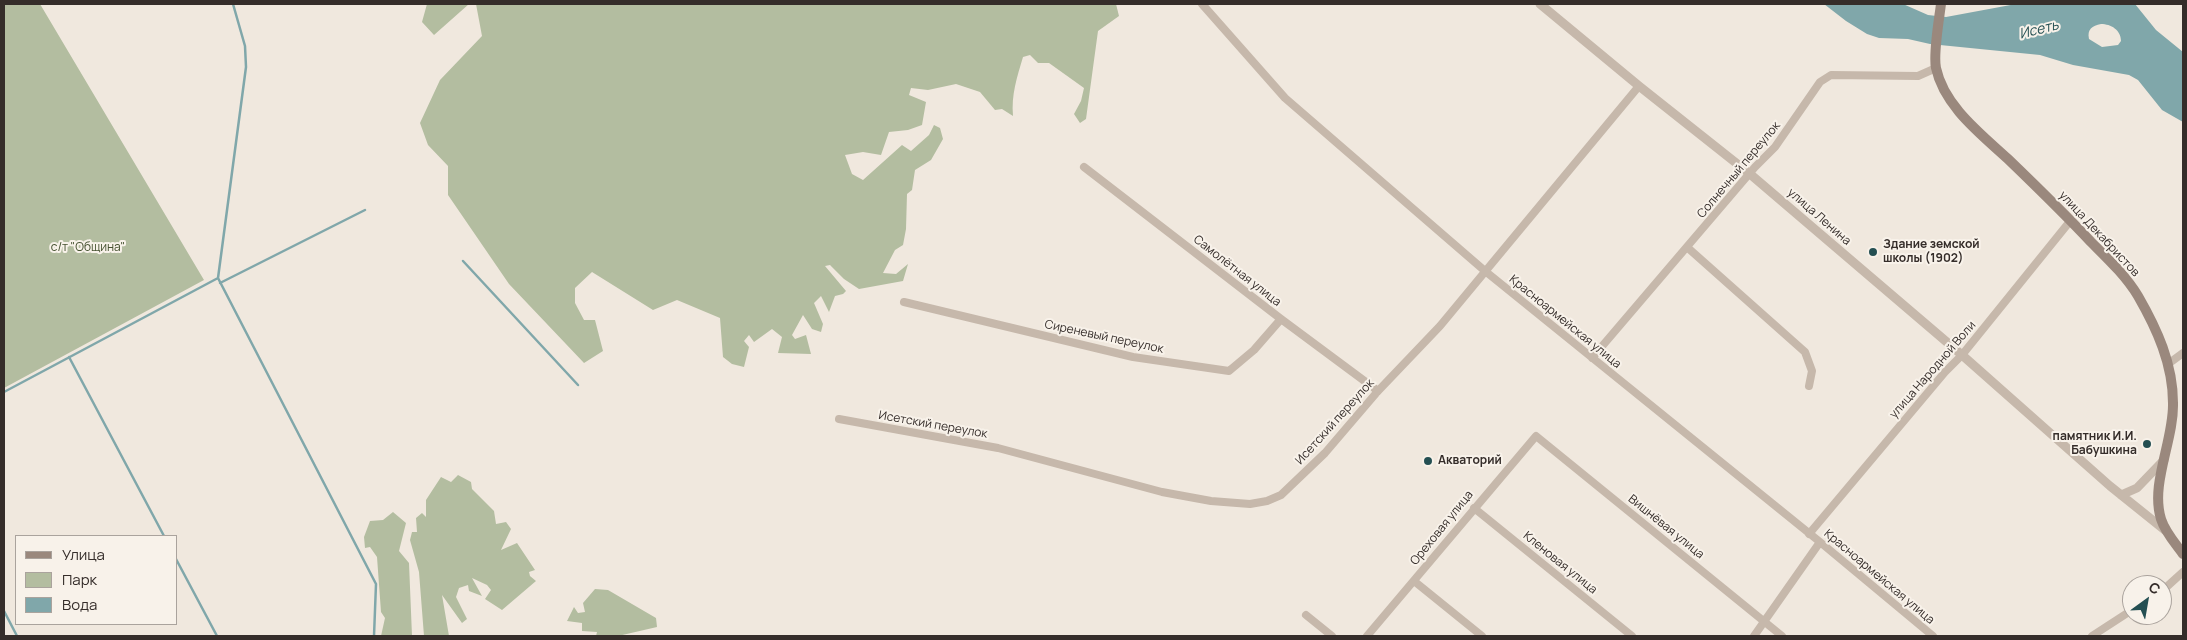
<!DOCTYPE html>
<meta charset="utf-8">
<style>
body{margin:0}
#map{position:relative;width:2187px;height:640px;overflow:hidden;background:#f0e8de;font-family:Manrope,sans-serif}
canvas{display:block}
.frame{position:absolute;inset:0;border:5px solid #352d2a;pointer-events:none}
.legend{position:absolute;left:15px;top:535px;width:162px;height:90px;box-sizing:border-box;background:#f8f2ea;border:1px solid #aaa39d;margin:0;padding:6px 9px;list-style:none;font-size:15px;color:#352d2a}
.legend li{display:flex;align-items:center;gap:10px;height:25px}
.legend b{width:25px;border:1px solid #aaa39d}
.north{position:absolute;left:2122px;top:575px;width:50px;height:50px;box-sizing:border-box;background:#f8f2ea;border:1px solid #aaa39d;border-radius:50%;rotate:32deg;font-size:14px;font-weight:700;line-height:20px;text-align:center;color:#352d2a}
.north::after{content:'';display:block;margin:auto;width:18px;height:22px;background:#244f52;clip-path:polygon(50% 0,100% 100%,50% 72%,0 100%)}
</style>
<div id="map">
<canvas width="2187" height="640"></canvas>
<div class="frame"></div>
<ul class="legend">
<li><b style="height:6px;background:#9a887d"></b>Улица</li>
<li><b style="height:14px;background:#b3bda0"></b>Парк</li>
<li><b style="height:14px;background:#80a7aa"></b>Вода</li>
</ul>
<div class="north">С</div>
</div>
<script>
const c = document.querySelector('canvas').getContext('2d');
c.lineJoin = 'round';
function fill(path, color) { c.fillStyle = color; c.fill(path, 'evenodd'); }
function strokePath(path, color, width, dash) { c.strokeStyle = color; c.lineWidth = width; c.lineCap = dash ? 'butt' : 'round'; c.setLineDash(dash || []); c.stroke(path); }
function label(font, color, halo, rows, align = 'center') {
  c.font = font + ' Manrope,sans-serif'; c.lineWidth = 4; c.setLineDash([]); c.textBaseline = 'middle'; c.strokeStyle = halo; c.fillStyle = color; for (const [text, x, y, turn = 0] of rows) {
    c.save(); c.translate(x, y); c.rotate((+turn || 0) * Math.PI / 180); c.textAlign = isNaN(turn) ? turn : align; if (halo) c.strokeText(text, 0, 0); c.fillText(text, 0, 0); c.restore();
  }
}
fill(new Path2D(`
 M 4,4 L 40,4 L 204,280 L 4,388 Z
 M 427,4 L 469,4 L 434,35 L 422,22 Z
 M 476,4 L 1116,4 L 1119,16 L 1098,31 L 1086,119 L 1080,123 L 1074,114 L 1081,101 L 1084,88 L 1049,63 L 1038,63 L 1030,55 L 1023,57 C 1017,77 1011,95 1013,116 L 1002,109 L 995,110 L 980,92 L 956,84 L 928,90 L 911,88 L 909,95 L 926,102 L 922,125 L 908,130 L 889,132 L 881,155 L 863,152 L 845,155 L 852,174 L 863,180 L 902,145 L 911,151 L 929,135 L 934,125 L 940,128 L 943,139 L 931,160 L 915,170 L 912,190 L 907,194 L 906,229 L 903,245 L 895,250 L 883,273 L 896,274 L 908,264 L 903,281 L 859,289 L 844,279 L 830,265 L 825,266 L 846,291 L 843,294 L 835,296 L 829,312 L 821,296 L 814,303 L 823,324 L 821,332 L 812,329 L 803,315 L 792,335 L 795,339 L 806,335 L 811,354 L 778,353 L 782,337 L 772,329 L 754,342 L 749,335 L 744,341 L 749,347 L 744,367 L 732,364 L 723,357 L 720,318 L 677,300 L 653,310 L 592,272 L 575,288 L 575,303 L 584,320 L 595,320 L 603,351 L 584,363 L 509,284 L 448,195 L 448,166 L 428,145 L 420,123 L 440,80 L 482,36 Z
 M 458,475 L 471,482 L 472,489 L 494,511 L 496,524 L 506,522 L 511,529 L 501,550 L 517,543 L 535,570 L 529,572 L 530,576 L 536,581 L 502,610 L 485,599 L 491,590 L 487,585 L 472,578 L 482,596 L 469,591 L 468,585 L 459,588 L 456,597 L 467,619 L 462,623 L 442,595 L 449,636 L 424,636 L 419,572 L 410,540 L 412,532 L 417,532 L 416,518 L 422,513 L 426,517 L 426,500 L 441,477 L 451,482 Z
 M 393,512 L 406,523 L 399,551 L 409,563 L 412,636 L 381,636 L 385,618 L 381,612 L 377,557 L 370,547 L 365,548 L 364,537 L 370,521 L 383,520 Z
 M 595,589 L 608,590 L 656,618 L 657,627 L 618,636 L 596,636 L 597,632 L 582,631 L 582,623 L 567,621 L 574,607 L 578,613 L 585,612 L 583,603 Z`), '#b3bda0');
fill(new Path2D(`
 M 1824,4 L 1903,4 L 1928,15 L 1946,17 L 2016,4 L 2135,4 L 2156,30 L 2183,52 L 2183,122 L 2162,110 L 2138,80 L 2129,75 L 2073,65 L 2040,55 L 1930,44 L 1908,39 L 1879,38 L 1867,34 L 1846,21 ZM 2101,24 C 2111,24 2121,30 2121,41 L 2118,45 L 2102,47 L 2089,39 C 2087,29 2092,26 2101,24 Z`), '#80a7aa');
strokePath(new Path2D(`
 M 233,4 L 245,46 L 246,67 L 218,278 L 376,584 L 374,636
 M 463,261 L 578,385
 M 220,283 L 365,210
 M 69,357 L 164,536
 M 4,392 L 218,278
 M 176,559 L 217,636
 M 4,611 L 17,636`), '#80a7aa', 2.5);
strokePath(new Path2D(`
 M 1202,4 L 1285,98 L 1485,271 L 1820,542 L 1933,636
 M 1084,167 L 1281,319 L 1378,391
 M 1688,248 L 1805,352 L 1812,371 L 1809,386
 M 904,302 L 1133,357 L 1229,371 L 1254,350 L 1281,319
 M 1592,358 L 1755,167 L 1775,147 L 1820,82 L 1831,75 L 1918,76 L 1936,68
 M 2168,364 L 2183,353
 M 839,419 L 998,448 L 1162,492 L 1211,501 L 1250,504 L 1267,501 L 1281,495 L 1325,453 L 1378,391 L 1440,326 L 1639,86
 M 1474,508 L 1632,636
 M 1809,534 L 1945,372 L 1962,355 L 2071,220
 M 1414,581 L 1482,636
 M 2162,591 L 2183,572
 M 1306,615 L 1332,636
 M 1367,636 L 1536,436 L 1782,636
 M 1754,636 L 1820,542
 M 2092,636 L 2132,610`), '#c6b8ab', 8);
strokePath(new Path2D(`
 M 1540,4 L 1639,86 L 1750,174 L 1962,355 L 2110,486 L 2166,531
 M 2121,495 L 2137,488 L 2164,460`), '#c6b8ab', 9);
strokePath(new Path2D(`
 M 1941,4 C 1939,20 1933,54 1936,68 C 1944,106 1981,134 2008,159 C 2036,186 2064,213 2091,242 C 2108,259 2126,276 2138,296 C 2157,329 2173,364 2173,403 C 2174,440 2150,484 2161,519 C 2165,532 2175,543 2183,554`), '#9a887d', 10);
for (const [x, y, r, color] of [
 [1873,252,5,"#244f52"],
 [2147,444,5,"#244f52"],
 [1428,461,5,"#244f52"]
]) { const dot = new Path2D(); dot.arc(x, y, r, 0, 2 * Math.PI); c.fillStyle = color; c.fill(dot); strokePath(dot, '#f8f2ea', 2); }
label('12px', '#352d2a', '#f8f2ea', [
 ["Солнечный переулок",1739,170,-50],
 ["улица Ленина",1819,217,41],
 ["улица Декабристов",2099,234,47],
 ["Самолётная улица",1237,271,38],
 ["Красноармейская улица",1565,322,39],
 ["Сиреневый переулок",1104,337,12],
 ["улица Народной Воли",1933,370,-49],
 ["Исетский переулок",1335,422,-48],
 ["Исетский переулок",933,425,10],
 ["Вишнёвая улица",1666,527,39],
 ["Ореховая улица",1442,528,-51],
 ["Кленовая улица",1560,563,39],
 ["Красноармейская улица",1879,577,40]
]);
label('bold 12px', '#352d2a', '#f8f2ea', [
 ["Здание земской",1883,245],
 ["школы (1902)",1883,259],
 ["памятник И.И.",2137,437,"right"],
 ["Бабушкина",2137,451,"right"],
 ["Акваторий",1438,461]
], 'left');
label('12px', '#455130', '#f8f2ea', [
 ["с/т \"Община\"",88,248]
]);
label('italic 14px', '#244f52', '#f8f2ea', [
 ["Исеть",2039,30,-14]
]);
</script>
